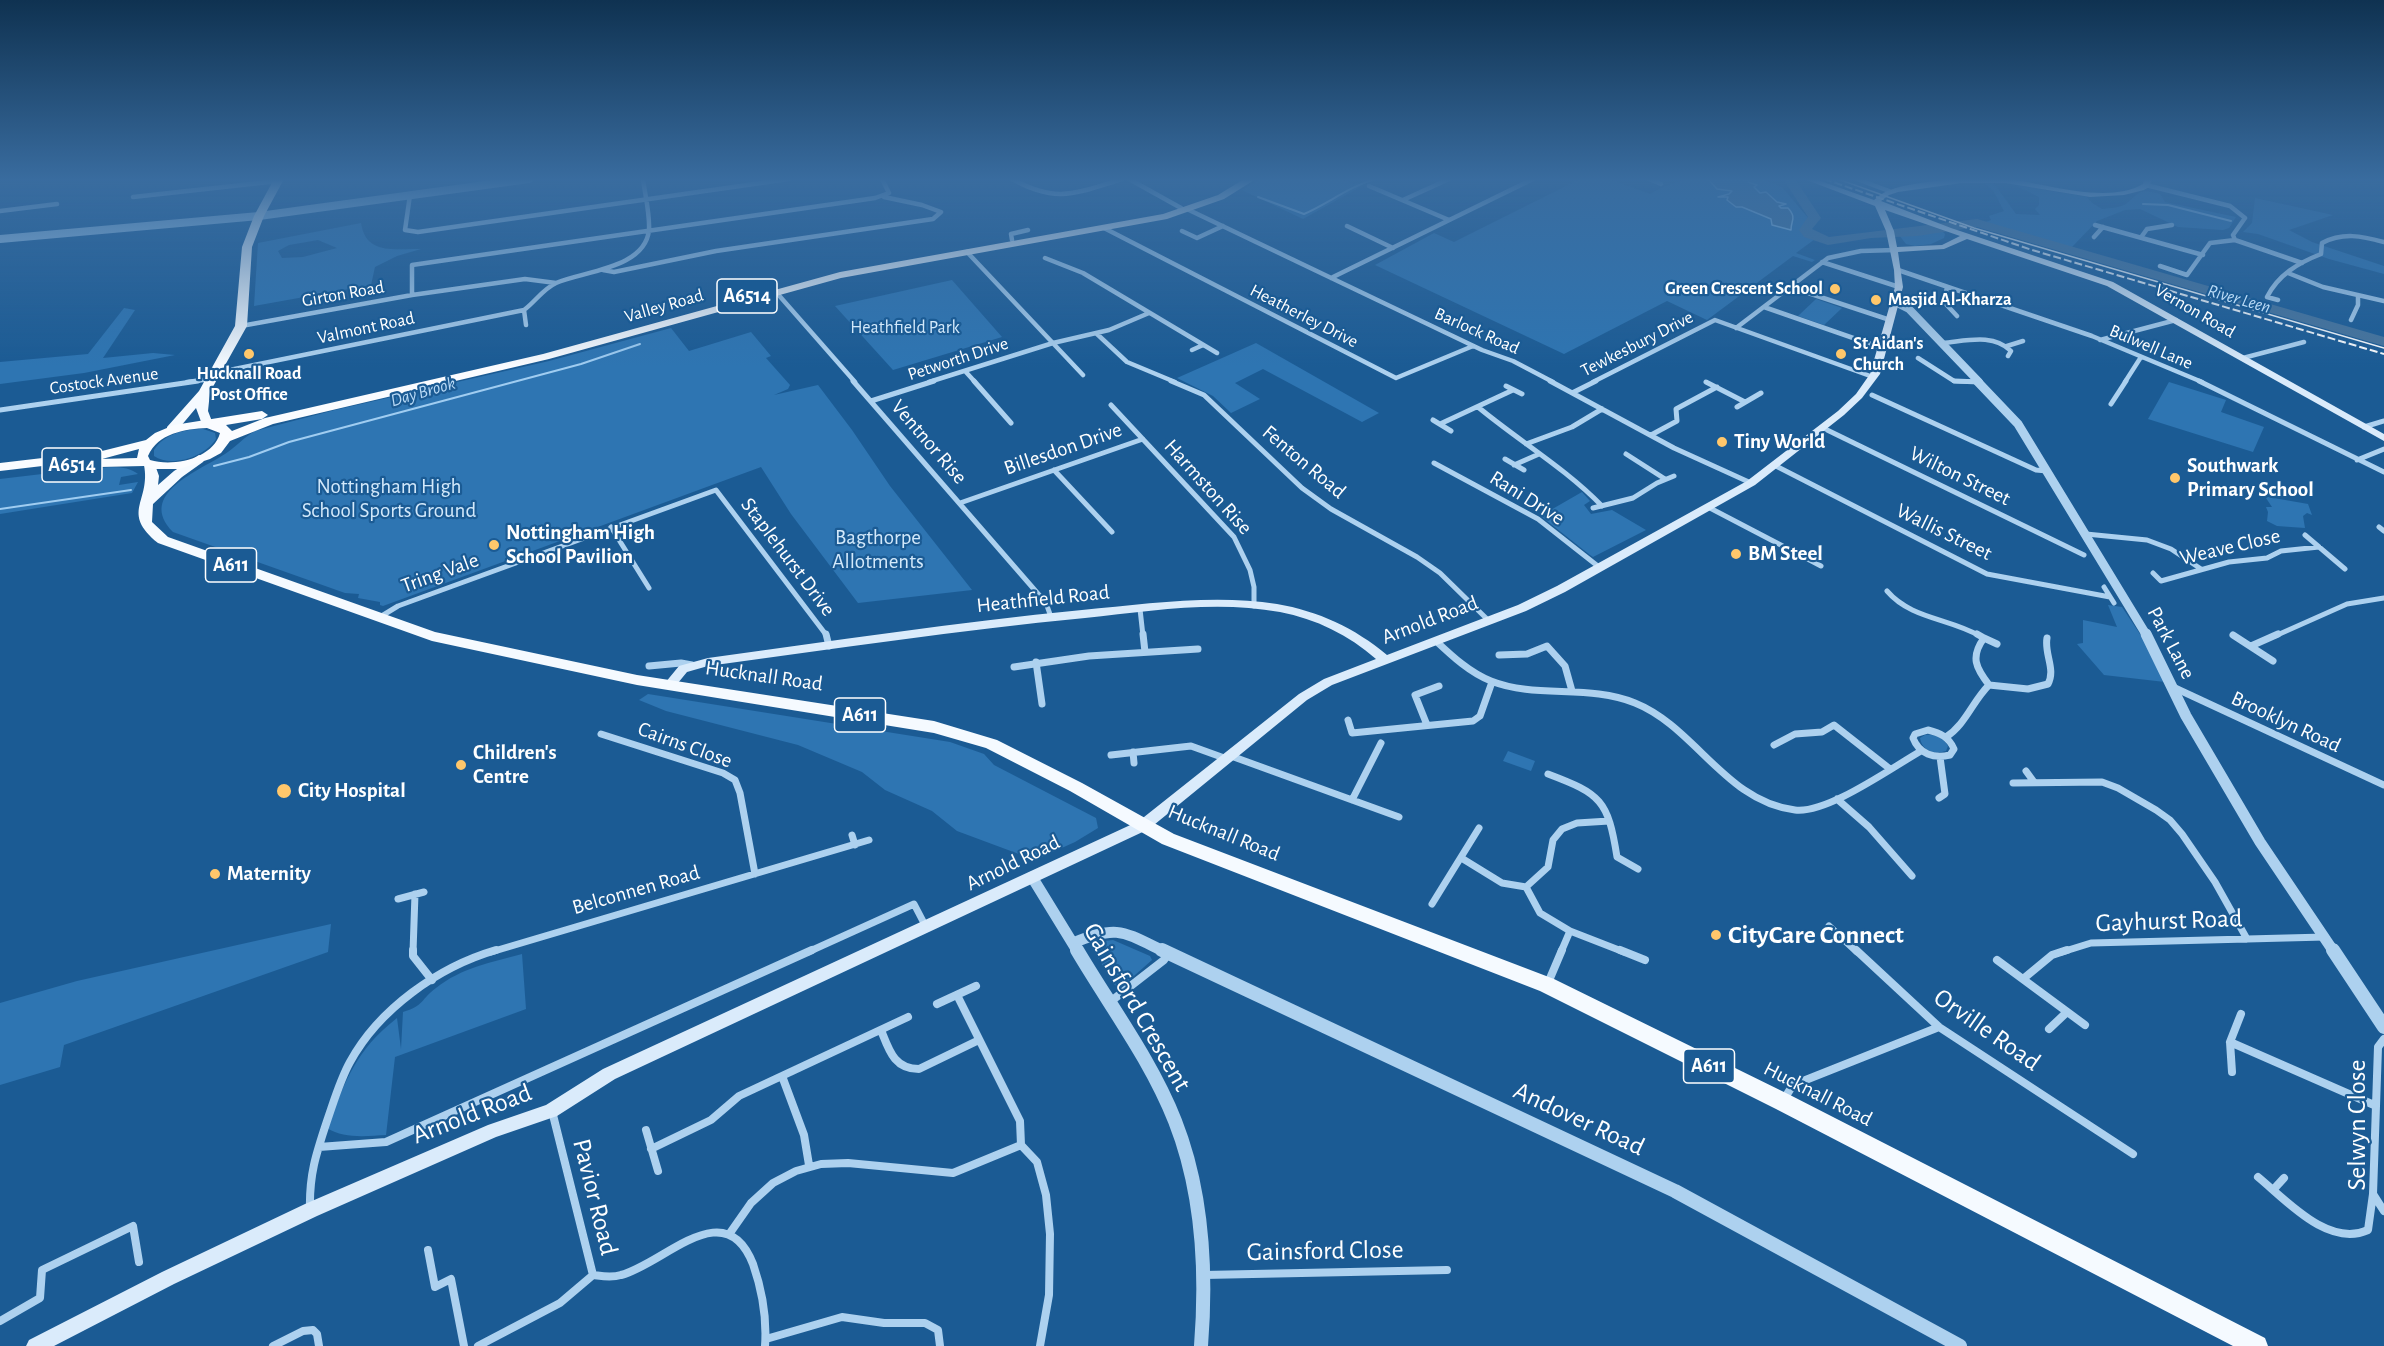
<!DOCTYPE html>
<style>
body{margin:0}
canvas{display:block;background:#1b5b94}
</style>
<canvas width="2384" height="1346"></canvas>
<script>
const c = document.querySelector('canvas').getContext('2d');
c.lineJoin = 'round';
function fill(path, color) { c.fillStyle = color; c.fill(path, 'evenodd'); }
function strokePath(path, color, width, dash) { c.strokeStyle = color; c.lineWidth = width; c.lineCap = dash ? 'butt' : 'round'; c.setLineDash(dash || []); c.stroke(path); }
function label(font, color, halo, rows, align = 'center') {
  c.font = font + ' "Alegreya Sans",sans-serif'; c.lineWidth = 4.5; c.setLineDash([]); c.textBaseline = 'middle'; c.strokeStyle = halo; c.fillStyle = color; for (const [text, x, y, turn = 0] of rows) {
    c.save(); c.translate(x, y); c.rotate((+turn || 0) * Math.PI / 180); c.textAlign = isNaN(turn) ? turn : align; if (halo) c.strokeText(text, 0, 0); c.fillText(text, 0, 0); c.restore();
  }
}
fill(new Path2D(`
 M 1260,179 L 1340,179 L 1362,186 L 1303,219 L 1242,190 Z
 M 1580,179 L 1609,179 L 1650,194 L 1665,186 L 1688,179 L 1762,179 L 1782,187 L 1809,219 L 1803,226 L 1802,231 L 1815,239 L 1796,253 L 1815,260 L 1812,262 L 1793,256 L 1707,320 L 1667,301 L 1564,354 L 1375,265 L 1434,233 L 1454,242 Z
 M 1993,182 L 2016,214 L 2040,215 L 2035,209 L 2039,205 L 2039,197 L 2015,185 L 2087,197 L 2092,203 L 2102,209 C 2109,208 2120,208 2126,204 C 2140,192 2140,188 2160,194 L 2165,202 L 2236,217 L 2229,228 L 2223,230 L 2178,227 L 2140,209 L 2125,210 L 2097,221 L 2071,248 L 1983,223 L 1991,220 L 1989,216 L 2004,211 L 1993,190 L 1984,183 Z
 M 2255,198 L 2333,215 L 2289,230 L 2312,242 L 2384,266 L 2384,274 L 2329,259 L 2258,234 L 2243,232 L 2252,223 Z
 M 361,223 C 366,256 395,248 421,249 L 397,256 L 375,267 L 371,285 L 254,306 L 258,243 ZM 318,240 L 337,248 L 303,257 L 282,258 L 278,251 L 289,245 Z
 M 1941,230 L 1945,234 L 1944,238 L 1931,244 L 1915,246 L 1906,244 L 1899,235 Z
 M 952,280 L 1002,337 L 893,370 L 835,306 Z
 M 1816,299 L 1842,308 L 1824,325 L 1798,316 Z
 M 124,308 L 135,310 L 103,358 L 153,353 L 175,355 L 84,373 L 0,384 L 0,362 L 88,354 Z
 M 671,328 L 689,351 L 751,332 L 771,356 L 766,358 L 790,385 L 788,389 L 774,395 L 818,385 L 852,430 L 890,486 L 972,590 L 858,603 L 791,514 L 761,467 L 383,606 L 380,605 L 380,602 L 358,598 L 359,594 L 345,593 L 173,532 C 136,494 199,471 225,454 C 236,447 244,437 255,431 L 335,410 L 549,361 Z
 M 1256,343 L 1379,413 L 1362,422 L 1263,369 L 1235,383 L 1260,399 L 1231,413 L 1213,396 L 1177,378 Z
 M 2169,382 L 2226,400 L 2221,412 L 2264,427 L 2253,452 L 2148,419 Z
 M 203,429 L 215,433 L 216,439 C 205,457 171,468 154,456 L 154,450 C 164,434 185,429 203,429 Z
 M 93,468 C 107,468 126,464 138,474 L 121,477 L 119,485 L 138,482 L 132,493 L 0,514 L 0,479 Z
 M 1582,492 L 1590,501 L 1584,505 L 1591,514 L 1612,510 L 1646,530 L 1593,557 L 1590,555 L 1542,517 L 1542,515 Z
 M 2268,497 L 2308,504 L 2312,515 L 2307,513 L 2303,516 L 2305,528 L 2277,526 L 2267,521 L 2268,512 L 2266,507 L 2272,507 L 2266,498 Z
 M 2108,605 L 2122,607 L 2148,646 L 2165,682 L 2104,675 L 2077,644 L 2083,643 L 2083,620 L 2117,627 Z
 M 648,694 L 950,742 L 984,754 L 994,765 L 1096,818 L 1098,828 L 1075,842 L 1035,860 L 957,831 L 932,811 L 885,790 L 862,772 L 798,745 L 666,711 L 639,700 Z
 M 1925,735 C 1934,734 1943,737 1948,746 L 1946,751 C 1935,755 1922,751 1920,738 Z
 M 1508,751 L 1535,761 L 1531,771 L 1503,761 Z
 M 331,924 L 328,952 L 64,1045 L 60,1067 L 0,1085 L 0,1003 L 77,981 Z
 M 1113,940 L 1150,956 L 1152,960 L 1118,990 L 1096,955 L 1097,947 L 1104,941 Z
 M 522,954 L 526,1009 L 395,1057 L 386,1135 C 367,1136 344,1139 327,1128 C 346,1080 355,1051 397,1018 L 401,1049 L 403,1012 C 424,1006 421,999 436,988 C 461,968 492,962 522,954 Z`), '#2e75b2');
const water = new Path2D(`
 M 1708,179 L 1750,180 L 1748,182 L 1757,185 L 1754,187 L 1760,193 L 1766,192 L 1777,202 L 1786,204 L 1779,206 L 1781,208 L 1788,208 C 1797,218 1791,220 1791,230 L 1772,225 L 1771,219 L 1742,207 L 1736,207 L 1727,200 L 1728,197 L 1718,197 L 1729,194 L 1732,191 L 1717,189 Z`);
fill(water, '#47749c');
strokePath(water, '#a0cdf1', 1.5);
strokePath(new Path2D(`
 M 1258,197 L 1304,214 C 1329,203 1350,186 1376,179
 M 2143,204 L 2168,205 L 2231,221
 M 214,466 L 249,457 L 289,442 L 581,364 L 640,344
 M 0,509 L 131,490`), '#a0cdf1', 2);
fill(new Path2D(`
 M 1783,179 L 1795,179 L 1821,218 L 1812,229 L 1829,237 L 1977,219 L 2384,337 L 2384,346 L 1977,227 L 1917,236 L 1871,238 L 1828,245 L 1804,237 L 1799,230 L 1808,217 Z`), '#47749c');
strokePath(new Path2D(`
 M 1012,179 C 1057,204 1076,193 1122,179
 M 1129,179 L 1181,208
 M 1649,179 L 1661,184
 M 1857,179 L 1889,191
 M 2146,185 L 2230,206 L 2245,218 L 2233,235 L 2235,240 L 2302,263
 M 1369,186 L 1449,220
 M 410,195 L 405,230 L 418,232 L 789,179
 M 133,197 L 278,181
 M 1403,200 L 1449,179
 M 1189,210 L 1482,350 L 1513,361 L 1553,382
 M 0,211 L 57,204
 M 2095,225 L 2203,255
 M 1347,226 L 1393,248
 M 1104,228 L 1396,378 L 1473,346
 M 1182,231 L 1197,238 L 1223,226
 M 2142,236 L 2147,229 L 2172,225
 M 2094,237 L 2103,227
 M 1012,240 L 1011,234 L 1028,230
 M 967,252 L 1083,375
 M 1045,258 L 1083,273 L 1217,353
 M 1822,262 L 1899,287
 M 2160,266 L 2187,275 L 2210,243 L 2235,240
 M 603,270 L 614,272 L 716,251 L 933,219 L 941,212 L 922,205 L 884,197
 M 1898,270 L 2092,336 L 2202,382
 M 2288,273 L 2323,287 L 2384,301
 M 1331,278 L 1533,179
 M 1790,287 L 1890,320
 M 1947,287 L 1944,302 L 1957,316
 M 776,292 L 855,382
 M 412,295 L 412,265 L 875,198 L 889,193 L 882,179
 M 2278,300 L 2267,297 C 2278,275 2298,263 2321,254 L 2322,243 C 2343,232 2362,236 2384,242
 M 1764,307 L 1882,348
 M 524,310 L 526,325
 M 2351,320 L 2358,305 L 2358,297
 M 241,326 L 412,295 L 525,279 L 556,283
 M 1736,328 L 1828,258 L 1861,251 L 1895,250
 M 1097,334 L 1127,362 L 1175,382
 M 2100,340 L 2176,320
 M 1943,343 C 1966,341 1993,333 2011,351 L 2008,356
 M 2007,346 L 2023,341
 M 1192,350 L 1203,345
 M 1918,358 L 1954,381 L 1980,382
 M 2243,358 L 2304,342
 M 965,371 L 975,382
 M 215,373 L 524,310 C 535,302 543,289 556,283 C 583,271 645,269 649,230 C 650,214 645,195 643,179
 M 187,382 L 211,379
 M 929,382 L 1053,343 L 1109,330 L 1149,313
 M 1593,382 L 1715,320 L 1873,377
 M 2125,382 L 2141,357`), '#add1ef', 4.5);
strokePath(new Path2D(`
 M 853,381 L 1046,603 L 1051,617
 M 974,381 L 1011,423
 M 1171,381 L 1204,395 L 1302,488 L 1331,509 L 1417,557 L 1440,573 L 1488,620
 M 1550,381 L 1674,448 L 1751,483
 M 1954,381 L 1980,382
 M 2199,381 L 2384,472
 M 1706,382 L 1745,402
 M 1506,386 L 1522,394
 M 1572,393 L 1596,381
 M 1872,395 L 2036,470 L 2047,471
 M 871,401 L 934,381
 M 2111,404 L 2126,381
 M 1111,405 L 1234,537 L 1250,570 L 1254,587 L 1254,606
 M 1478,407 C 1519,441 1565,468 1602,506
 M 1737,407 L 1761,393
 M 0,410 L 198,381
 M 1433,420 L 1451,431
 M 1440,424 L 1513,390
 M 2364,427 L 2384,421
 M 1823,428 L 2084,555
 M 1651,435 L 1677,421 L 1676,409 L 1717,387
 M 1526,444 L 1572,427 L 1602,409
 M 1626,454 L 1665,479
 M 1505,459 L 1524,470
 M 2357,460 L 2384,449
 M 1434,463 L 1538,519 L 1599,567
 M 1514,465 L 1539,454
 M 1774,465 L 1987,574 L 2110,597
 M 1054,470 L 1112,532
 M 960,503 L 1143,439
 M 1708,507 L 1821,566
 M 1593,508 L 1633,498 L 1657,483 L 1674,476
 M 611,527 L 649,588
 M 2379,527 L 2384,531
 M 2086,534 L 2147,540 L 2171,549 L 2201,569
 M 2305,535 L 2345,569
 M 2153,573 L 2161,581 L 2229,562 L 2267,558 L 2281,551 L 2319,547
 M 2104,587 L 2114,603
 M 1887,591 C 1911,619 1949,618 1980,636
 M 1140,609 L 1143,636
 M 380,617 L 398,606 L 716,490 L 827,636
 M 2275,636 L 2347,604 L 2384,598`), '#add1ef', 5);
strokePath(new Path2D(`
 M 826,634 L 829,646
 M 1143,634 L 1145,652
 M 1977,634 L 1984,638 C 1970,657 1976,668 1989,685
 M 2233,635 L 2273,661
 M 1984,638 L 1997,644
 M 1436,641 C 1452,656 1470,673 1491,681 C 1536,699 1589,684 1635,703 C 1695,727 1726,802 1795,810 C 1827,814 1891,768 1921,751
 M 2251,646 L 2278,634
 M 1499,655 L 1527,654 L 1547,646 L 1565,666 L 1572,691
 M 1036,662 L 1042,704
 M 649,666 L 681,663 L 692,665
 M 1014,667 L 1089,656 L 1198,649
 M 2175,688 L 2384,785
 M 1348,720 L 1352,733 L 1473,721 L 1480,716 L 1492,682
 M 1427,725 L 1415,695 L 1439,686
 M 1928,730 C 1940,733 1949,737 1954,749 L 1950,755 C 1934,759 1919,754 1913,738 L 1915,734 Z
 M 601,734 L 723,773 L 735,780 L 740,793 L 755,874
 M 1946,737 C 1966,724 1972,702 1989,685 L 2028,689 L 2048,684 C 2056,669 2044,654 2047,638
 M 1774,745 L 1795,734 L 1822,732 L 1834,725 L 1890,769
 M 1133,752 L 1134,763
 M 1111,755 L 1191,746 L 1227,759
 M 1231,756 L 1399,817
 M 2026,771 L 2034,782
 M 1548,774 C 1601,794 1608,800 1617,857 L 1638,869
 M 2013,783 L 2102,782 L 2118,788 L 2156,810 L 2170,820 L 2182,834 L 2215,882 L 2247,939
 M 1939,798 L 1945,794 L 1940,757
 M 1837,799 L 1869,827 L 1912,876
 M 1352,800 L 1381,743
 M 852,835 L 855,845
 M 1463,859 L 1502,883 L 1526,887 L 1548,867 L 1553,840 L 1562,829 L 1577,823 L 1609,821
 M 1526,887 L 1540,913 L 1570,931 L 1624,952
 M 398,899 L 424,892
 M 1432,904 L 1479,828
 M 1829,926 L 1857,952
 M 413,952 L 415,894
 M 491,952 L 869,840
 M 808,952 L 914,904 L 926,927
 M 1561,952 L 1570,931
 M 2062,952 L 2091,943 L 2325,937`), '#add1ef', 7);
strokePath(new Path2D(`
 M 413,950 L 413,956 L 432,980
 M 1620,950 L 1645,960
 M 1856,950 L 1939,1027 L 2133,1154
 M 1997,960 L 2085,1025
 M 2023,979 L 2052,955 L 2067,950
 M 1548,983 L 1562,950
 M 957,995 L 1020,1121 L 1021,1145
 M 1110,1002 L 1164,960 L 1169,953
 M 937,1004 L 976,986
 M 2049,1029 L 2067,1012
 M 881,1030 C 889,1050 894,1069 919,1069 L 979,1040
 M 2384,1039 L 2378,1047 L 2373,1194 L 2384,1211
 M 2230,1042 L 2374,1105
 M 2232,1072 L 2230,1042 L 2241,1014
 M 782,1076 L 804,1135 L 809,1165
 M 1784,1099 L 1793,1085 L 1939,1027
 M 552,1111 L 593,1275 C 602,1276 611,1278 621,1275 C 664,1264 725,1192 753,1264 C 762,1290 767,1318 765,1346
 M 646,1130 L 658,1171
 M 319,1147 L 386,1142 L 812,950
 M 651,1149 L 711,1120 L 739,1096 L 908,1017
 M 2258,1177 C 2286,1200 2328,1248 2368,1230 L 2373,1194
 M 2273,1190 L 2284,1178
 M 310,1210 C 309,1175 316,1154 327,1121 C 334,1101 340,1080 350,1062 C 379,1009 438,967 496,950
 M 730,1233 L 751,1203 L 773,1183 L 796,1171 L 821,1164 L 848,1163 L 953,1173 L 1021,1145 L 1037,1162 L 1046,1195 L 1050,1234 L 1049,1295 L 1040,1346
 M 428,1250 L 435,1287 L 451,1279 L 464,1346
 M 1204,1275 L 1447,1270
 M 0,1321 L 40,1298 L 42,1270 L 133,1226 L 139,1262
 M 766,1339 L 842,1317 L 884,1323 L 925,1323 L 938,1330 L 940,1346
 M 273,1346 L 303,1331 L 313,1330 L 317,1334 L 319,1346
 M 478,1346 L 560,1303 L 593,1275`), '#add1ef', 8);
strokePath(new Path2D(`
 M 0,239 L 259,216 L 529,179
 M 1895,302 L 1909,309 L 1979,382`), '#add1ef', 8);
strokePath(new Path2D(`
 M 1977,381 L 2018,424 L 2147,636`), '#add1ef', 9);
strokePath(new Path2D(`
 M 2146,634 L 2186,716 L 2260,842 L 2334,952
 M 1032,877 L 1078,952
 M 1073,943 C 1118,924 1124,932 1165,952`), '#add1ef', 11);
strokePath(new Path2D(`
 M 1077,950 C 1110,1006 1151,1060 1175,1121 C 1203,1192 1207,1270 1201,1346
 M 1162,950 L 1675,1191 L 1960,1346
 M 2333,950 L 2384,1027`), '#add1ef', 14);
fill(new Path2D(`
 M 1804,179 L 1815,179 L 1874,200 C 1886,188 1903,186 1920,183 C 1948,179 1978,176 2007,179 C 2045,183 2107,205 2143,184 L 2144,179 L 2152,179 L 2149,187 L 2144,190 L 2124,195 L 2090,197 L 2005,183 L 1962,183 L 1898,192 L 1889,195 L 1881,201 L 1951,228 L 2113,282 L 2384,434 L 2384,441 L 2107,286 L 1967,239 L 1944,249 L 1898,252 L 1903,287 L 1880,374 L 1862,398 L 1844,415 L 1755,485 L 1565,592 L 1526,611 L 1332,685 L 1307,700 L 1149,829 L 615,1079 L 557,1116 L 496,1137 L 317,1216 L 174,1284 L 54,1346 L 26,1346 L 29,1340 L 162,1272 L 305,1204 L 488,1125 L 546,1105 L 603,1069 L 1139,821 L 1299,694 L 1324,679 L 1376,659 C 1349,635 1316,619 1280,612 C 1216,600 1149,611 1085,618 C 959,630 834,649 708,666 L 687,672 L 673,689 L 665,689 L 663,686 L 665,683 L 679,666 L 708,658 C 833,641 957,622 1082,610 C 1146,604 1213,594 1277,604 C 1318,611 1355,628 1387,655 L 1518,605 L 1557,586 L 1747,481 L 1838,411 L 1856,394 L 1870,374 L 1895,287 L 1894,270 L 1886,231 L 1875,206 ZM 1885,210 L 1960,236 L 1942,245 L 1897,247 L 1894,231 Z`), '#daebfb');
fill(new Path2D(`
 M 274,179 L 284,179 L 264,216 L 252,247 L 247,326 L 210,392 L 208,411 L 213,424 L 207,428 L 203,427 L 196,408 L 175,433 L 167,433 L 167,427 L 199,391 L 235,326 L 242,247 L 254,216 Z
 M 199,455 L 203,456 L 205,459 L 203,462 L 182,477 L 153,504 L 152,522 L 168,537 L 435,632 L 637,675 L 934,721 L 997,740 L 1082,783 L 1174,834 L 1554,979 L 1790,1095 L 2265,1338 L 2268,1346 L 2233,1346 L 1776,1109 L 1540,991 L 1162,844 L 1070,791 L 986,748 L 934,733 L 637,685 L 432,641 L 158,543 C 120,512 151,502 144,465 L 150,461 L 154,462 L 159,476 L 158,485 L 174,471 Z`), '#f5faff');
fill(new Path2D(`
 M 1244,179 L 1256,179 L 1224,199 L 1167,219 L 841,278 L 549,359 L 273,424 L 230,441 L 221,453 L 210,459 L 179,469 L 154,469 L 144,466 L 100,467 L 94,463 L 100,459 L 137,458 L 139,449 L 102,459 L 0,471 L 0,463 L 102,451 L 146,440 L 155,433 L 174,425 L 262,411 L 268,415 L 262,419 L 226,425 L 232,431 L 265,418 L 543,354 L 840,272 L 1163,214 L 1218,195 ZM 207,428 L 220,433 C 213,459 173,467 150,460 L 148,456 C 158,433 185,429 207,428 Z`), '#fafcff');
strokePath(new Path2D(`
 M 1838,179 L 1974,228 L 2384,348`), '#fff', 1.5);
strokePath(new Path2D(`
 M 1824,179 L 2032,250 L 2384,354`), '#fff', 2, [8, 3]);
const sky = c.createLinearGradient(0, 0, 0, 367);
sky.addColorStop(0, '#0f3251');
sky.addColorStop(0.49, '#396c9f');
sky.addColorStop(1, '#396c9f00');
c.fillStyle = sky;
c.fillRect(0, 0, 2384, 367);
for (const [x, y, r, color] of [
 [1835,289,6,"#ffc76b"],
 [1876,300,6,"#ffc76b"],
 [249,354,6,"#ffc76b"],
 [1841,354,6,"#ffc76b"],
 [1722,442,6,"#ffc76b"],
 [2175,478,6,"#ffc76b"],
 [494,545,6,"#ffc76b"],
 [1736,554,6,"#ffc76b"],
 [461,765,6,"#ffc76b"],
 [284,791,8,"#ffc76b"],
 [215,874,6,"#ffc76b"],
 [1716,935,6,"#ffc76b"]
]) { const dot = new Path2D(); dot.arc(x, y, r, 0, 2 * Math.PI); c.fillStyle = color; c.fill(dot); strokePath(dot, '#1b5b94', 2); }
label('bold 18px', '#fff', '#1b5b94', [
 ["Green Crescent School",1823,289,"right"],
 ["Masjid Al-Kharza",1888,300],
 ["St Aidan's",1853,344],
 ["Church",1853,365],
 ["Hucknall Road",249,374,"center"],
 ["Post Office",249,395,"center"]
], 'left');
label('18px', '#fff', '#1b5b94', [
 ["Girton Road",343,294,-10],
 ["Valley Road",664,306,-16],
 ["Vernon Road",2195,311,30],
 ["Heatherley Drive",1304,316,27],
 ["Valmont Road",366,328,-12],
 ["Barlock Road",1477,331,24],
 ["Tewkesbury Drive",1637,344,-27],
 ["Bulwell Lane",2151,347,23],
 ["Petworth Drive",958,359,-18],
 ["Costock Avenue",104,381,-8]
]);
label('italic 18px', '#b9daf6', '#1b5b94', [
 ["River Leen",2239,299,16],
 ["Day Brook",423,392,-16]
]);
label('18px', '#d3e9fb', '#1b5b94', [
 ["Heathfield Park",905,328]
]);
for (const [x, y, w] of [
 [747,296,60],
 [72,465,60],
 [231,565,51],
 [860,715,51],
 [1709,1066,51]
]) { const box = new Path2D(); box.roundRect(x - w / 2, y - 17, w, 34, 4.5); c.fillStyle = '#1b5b94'; c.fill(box); strokePath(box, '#fff', 1.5); }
label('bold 20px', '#fff', null, [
 ["A6514",747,296],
 ["A6514",72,465],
 ["A611",231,565],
 ["A611",860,715],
 ["A611",1709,1066]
]);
label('21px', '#fff', '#1b5b94', [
 ["Ventnor Rise",929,442,49],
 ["Billesdon Drive",1063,449,-19],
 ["Fenton Road",1304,462,40],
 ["Wilton Street",1960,476,26],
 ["Harmston Rise",1208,487,48],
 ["Rani Drive",1527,498,32],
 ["Wallis Street",1944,532,26],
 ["Weave Close",2230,547,-13],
 ["Staplehurst Drive",788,557,53],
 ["Tring Vale",440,573,-20],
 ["Heathfield Road",1043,599,-6],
 ["Arnold Road",1430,620,-21],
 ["Park Lane",2171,643,62],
 ["Hucknall Road",764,676,8],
 ["Brooklyn Road",2286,722,25],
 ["Cairns Close",685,745,20],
 ["Hucknall Road",1224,833,22],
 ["Arnold Road",1013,863,-26],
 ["Belconnen Road",636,890,-16],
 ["Hucknall Road",1818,1094,27]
]);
label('bold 21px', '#fff', '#1b5b94', [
 ["Tiny World",1734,442],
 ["Southwark",2187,466],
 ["Primary School",2187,490],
 ["Nottingham High",506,533],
 ["School Pavilion",506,557],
 ["BM Steel",1748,554],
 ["Children's",473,753],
 ["Centre",473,777],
 ["City Hospital",298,791],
 ["Maternity",227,874]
], 'left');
label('21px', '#d3e9fb', '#1b5b94', [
 ["Nottingham High",389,487],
 ["School Sports Ground",389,511],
 ["Bagthorpe",878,538],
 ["Allotments",878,562]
]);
label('26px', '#fff', '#1b5b94', [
 ["Gayhurst Road",2169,921,-2],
 ["Gainsford Crescent",1137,1007,60],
 ["Orville Road",1987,1030,35],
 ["Arnold Road",472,1114,-21],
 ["Andover Road",1579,1119,25],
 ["Selwyn Close",2357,1125,-90],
 ["Pavior Road",595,1197,76],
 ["Gainsford Close",1325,1251,-1]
]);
label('bold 26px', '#fff', '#1b5b94', [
 ["CityCare Connect",1728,935]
], 'left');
</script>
